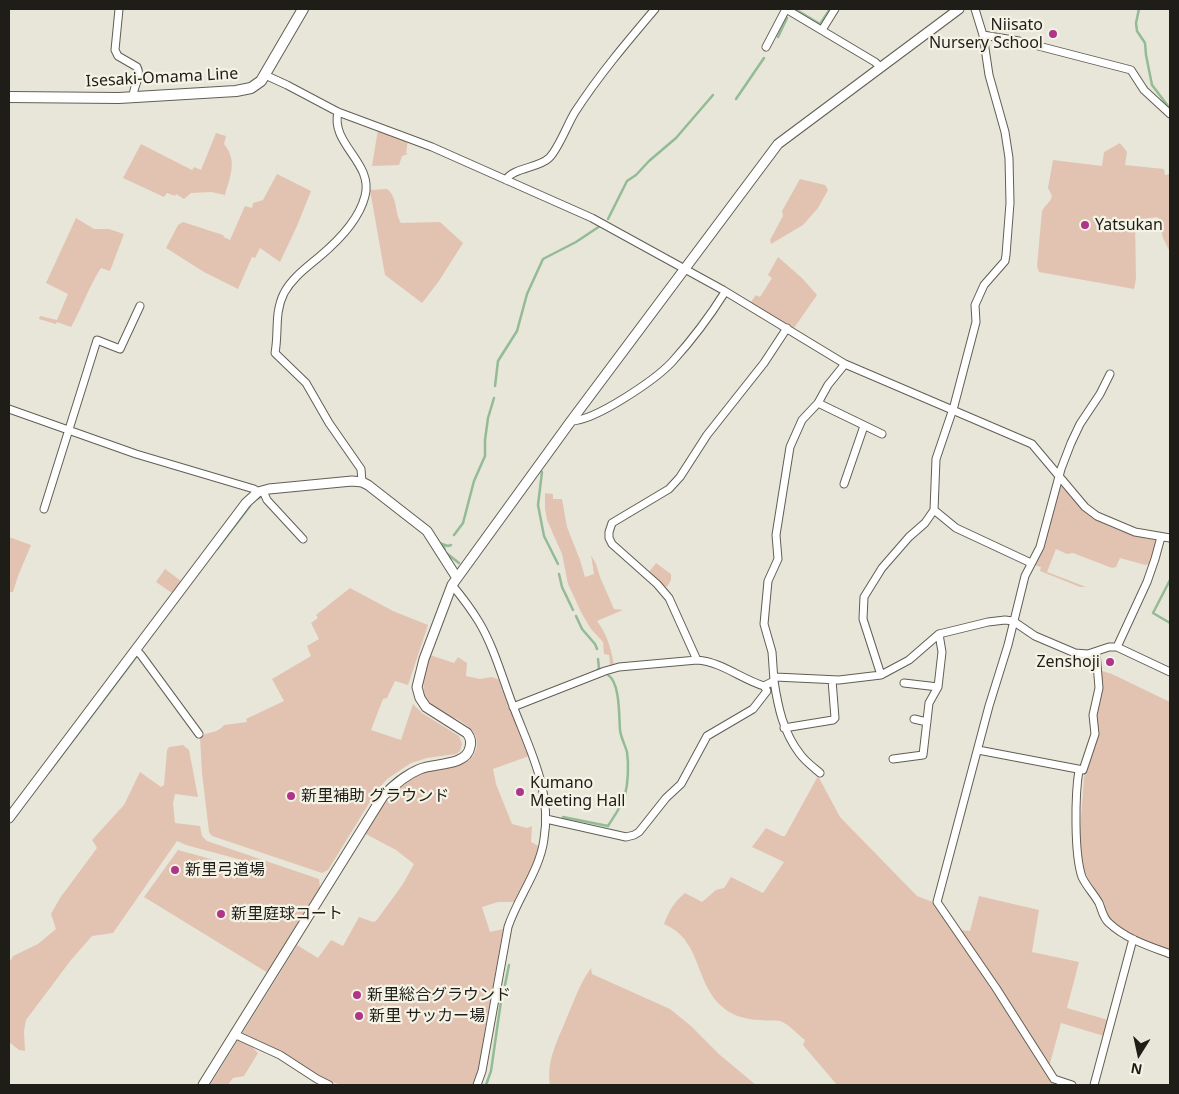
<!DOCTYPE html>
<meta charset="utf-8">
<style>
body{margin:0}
#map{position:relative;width:1179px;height:1094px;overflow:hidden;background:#e8e6d9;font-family:"Noto Sans",sans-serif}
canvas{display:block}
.frame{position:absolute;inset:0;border:10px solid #1e1d18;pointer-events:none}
.north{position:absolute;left:1114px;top:1029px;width:50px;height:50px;-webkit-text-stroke:4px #f5f3e6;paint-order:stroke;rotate:190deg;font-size:14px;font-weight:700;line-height:20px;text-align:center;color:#1e1d18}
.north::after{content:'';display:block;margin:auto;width:18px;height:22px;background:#1e1d18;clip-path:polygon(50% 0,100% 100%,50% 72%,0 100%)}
</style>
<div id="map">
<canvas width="1179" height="1094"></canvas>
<div class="frame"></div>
<div class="north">N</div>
</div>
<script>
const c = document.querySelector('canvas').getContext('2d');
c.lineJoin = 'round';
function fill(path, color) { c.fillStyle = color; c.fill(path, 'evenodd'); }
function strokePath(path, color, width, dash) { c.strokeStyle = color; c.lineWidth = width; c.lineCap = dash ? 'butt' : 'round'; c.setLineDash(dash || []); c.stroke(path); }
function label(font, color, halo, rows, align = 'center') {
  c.font = font + ' "Noto Sans","Noto Sans JP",sans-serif'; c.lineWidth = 4.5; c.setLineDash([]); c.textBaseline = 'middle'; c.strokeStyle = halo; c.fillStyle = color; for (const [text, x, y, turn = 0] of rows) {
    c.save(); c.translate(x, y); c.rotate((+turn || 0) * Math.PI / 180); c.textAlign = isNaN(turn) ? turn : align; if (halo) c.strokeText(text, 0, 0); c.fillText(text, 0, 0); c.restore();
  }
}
fill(new Path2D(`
 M 378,129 L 408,140 L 406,153 L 408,154 L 402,156 L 399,165 L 372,166 Z
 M 216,133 L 226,136 L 224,144 C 238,161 230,176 225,195 L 211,192 L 191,193 L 184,199 L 176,194 L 175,196 L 167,193 L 164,197 L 123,178 L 141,144 L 192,170 L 194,167 L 201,170 Z
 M 1120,143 L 1127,152 L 1125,165 L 1164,169 L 1165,175 L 1170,174 L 1170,252 L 1163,238 L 1158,217 L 1135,220 L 1136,279 L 1134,289 L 1039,272 L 1037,266 L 1042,211 C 1045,205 1050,203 1052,196 L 1048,188 L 1053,160 L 1102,166 L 1104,152 Z
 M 277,174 L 311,191 L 297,226 L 280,262 L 260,248 L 255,258 L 252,257 L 238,289 L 204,272 L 166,248 L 178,225 L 183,222 L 223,235 L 224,237 L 230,240 L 245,206 L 252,208 L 253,203 L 263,200 Z
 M 800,179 L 825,185 L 828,190 L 818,208 L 803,225 L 771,244 L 770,240 L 783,216 L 782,211 Z
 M 387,189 C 398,197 394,212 401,223 L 440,222 L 463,243 L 439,281 L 422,303 L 385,275 L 370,190 Z
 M 76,218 L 94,229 L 109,229 L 124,234 L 110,271 L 101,268 C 89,286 82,308 71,327 L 57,322 L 56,324 L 39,319 L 40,316 L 57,320 L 68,294 L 46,283 Z
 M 778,257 L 802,278 L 817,295 L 794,328 L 750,303 L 756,295 L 760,297 L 772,278 L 768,275 Z
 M 1062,486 C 1069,495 1077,504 1086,512 C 1103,527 1134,536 1155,540 L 1155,544 L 1149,564 L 1145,565 L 1120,558 L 1116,567 L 1112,568 L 1073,553 L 1067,554 L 1056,549 L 1047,572 L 1086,587 L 1080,587 L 1040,571 L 1041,567 L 1034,565 L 1043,547 L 1060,487 Z
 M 545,493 L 553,494 L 553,499 L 562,499 L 567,527 L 580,560 L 585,577 L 594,574 L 591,555 L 596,564 L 600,577 L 614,609 L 623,610 L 597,621 C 607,634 611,648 614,665 L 610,665 L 609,655 L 604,654 L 603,642 L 591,629 L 582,614 L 568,584 L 562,554 L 547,520 L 545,509 Z
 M 9,537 L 31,545 L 18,576 L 13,592 L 10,592 L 9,601 Z
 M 656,563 L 671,574 L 671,580 L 667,587 L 661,585 L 649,572 Z
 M 165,569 L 181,581 L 172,593 L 156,582 Z
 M 350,588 L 393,611 L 428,625 L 408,685 L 395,681 L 387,698 L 383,699 L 371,730 L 401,740 L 413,704 L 422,713 L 459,736 L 462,744 L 460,751 L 456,754 L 427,758 L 411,763 L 387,779 L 376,792 L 328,870 L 322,873 L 212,836 L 209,832 L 202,773 L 200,737 C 207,731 218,734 224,725 L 247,722 L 246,719 L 284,701 L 272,679 L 311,656 L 307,646 L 319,639 L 311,623 L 318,618 L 316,615 Z
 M 430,655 L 454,663 L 458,657 L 467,663 L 466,676 L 480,679 L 492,677 L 500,680 L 529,756 L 493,769 L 496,784 L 512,824 L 527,828 L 532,826 L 531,842 L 540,847 L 537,858 L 515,902 L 498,902 L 482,907 L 490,932 L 503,929 L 478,1070 L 473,1085 L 339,1084 L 322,1079 L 289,1056 L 249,1038 L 243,1034 L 243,1032 L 297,945 L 318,958 L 331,940 L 343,946 L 359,917 L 373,922 L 376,921 L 403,884 L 414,864 L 396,850 L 364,833 C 378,811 392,789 415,776 C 433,766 477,772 477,743 C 477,732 467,725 459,720 C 451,716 442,713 435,708 C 417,695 424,672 430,655 Z
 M 1099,670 L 1112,674 L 1170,702 L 1170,950 L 1129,933 L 1110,920 L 1104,903 L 1088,879 L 1081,860 L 1080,832 L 1084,777 L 1093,754 L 1098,733 L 1095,724 L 1101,684 Z
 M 183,745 L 189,750 L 198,797 L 175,794 L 173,803 L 175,823 L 200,826 L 202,836 L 207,841 L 319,879 L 320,888 L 268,973 L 144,897 L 178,850 L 244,868 L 249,862 L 186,845 L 177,841 L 113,933 L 92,936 L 71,960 L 26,1020 L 24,1031 L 25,1051 L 19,1050 L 9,1042 L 9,963 L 13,956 L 38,944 L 56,929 L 51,914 L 60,898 L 97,848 L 92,840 L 124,805 L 140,772 L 161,787 L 164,785 L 167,750 L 169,747 Z
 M 818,776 L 840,817 L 917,896 L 935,903 L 1051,1080 L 1064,1085 L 837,1085 L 803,1045 L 805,1040 C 797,1034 789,1024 780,1021 C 774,1020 767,1021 761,1020 C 745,1020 730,1015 719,1004 C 694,978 701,940 664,924 C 669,911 674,902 685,893 L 702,902 L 716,890 L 724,888 L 731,877 L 763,893 L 784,862 L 752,847 L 766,828 L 782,836 L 785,836 Z
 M 979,896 L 1039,910 L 1032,952 L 1079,962 L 1067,1008 L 1108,1020 L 1104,1036 L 1061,1023 L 1049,1067 L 960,930 L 970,931 Z
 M 591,968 L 592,974 L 670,1009 L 691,1026 L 720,1055 L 756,1085 L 550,1085 C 546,1060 558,1040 567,1017 C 575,999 579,985 591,968 Z
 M 238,1040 L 251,1046 L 258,1053 L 244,1076 L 233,1078 L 228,1085 L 210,1085 Z`), '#e2c3b1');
strokePath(new Path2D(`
 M 795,9 L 820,24 L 830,9
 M 1139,9 L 1136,23 L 1137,31 L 1145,43 L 1146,55 L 1152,85 L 1168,106
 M 778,37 L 787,18
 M 736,99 L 764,58
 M 608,219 L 627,181 L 636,175 L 649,161 L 676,138 L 713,95
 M 495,386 L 498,361 L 517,331 L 527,294 L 543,259 L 576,242 L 600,226
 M 542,472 L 538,505 L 544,536 L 558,564
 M 255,500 L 261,497
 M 454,535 L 463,523 L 474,481 L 485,456 L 485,440 L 488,418 L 494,398
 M 440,543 L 444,547 L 445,552 L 459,563
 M 442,544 L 448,546 L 451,545
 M 217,549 L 250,506
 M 559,574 L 562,587 L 573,610
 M 1170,580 L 1153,613 L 1170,623
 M 576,616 L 582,629 L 595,644 L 597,649
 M 597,671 L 599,668 L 598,659
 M 49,772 L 136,657
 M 563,817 L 608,826 C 614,816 622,806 625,795 C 628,783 629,765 627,752 C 625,745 621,738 620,730 C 619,716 620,682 608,675
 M 505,985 L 509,965
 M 486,1085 L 491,1071 L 502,994`), '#93bb95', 2.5);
const minor = new Path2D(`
 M 119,9 L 115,50 L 118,56 L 137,67 C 142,77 133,86 133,97
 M 786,9 L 875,62 L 880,67
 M 822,30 L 835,9
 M 983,35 L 1019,41 L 1131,70 L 1144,90 L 1170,114
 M 766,47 L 786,9
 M 265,75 L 287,85 L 338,112 L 432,147 L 592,218 L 723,290 L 845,364 L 1032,444 L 1085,507 L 1097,516 L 1135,532 L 1170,538
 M 338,112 C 330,144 374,163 365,196 C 359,220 337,242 319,257 C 306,268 292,278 284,293 C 274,313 279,332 275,353 L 306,383 L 329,423 L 361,469 L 362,482
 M 506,180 C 512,168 539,168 549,158 C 558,150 568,123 575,112 C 599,75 627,42 655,9
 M 818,403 L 882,434
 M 9,409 L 136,454 L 254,489 L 258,492
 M 571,421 C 595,421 655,380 672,362 C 691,341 710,316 725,292
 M 844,484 L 864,426
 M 263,491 L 267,500 L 303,539
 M 44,509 L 97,340 L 120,349 L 140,306
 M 934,510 L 956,528 L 1031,563
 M 452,585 C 462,597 471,609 479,622 C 495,649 503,681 515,711 C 531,752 552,793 544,839 C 540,870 518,897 508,927 L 482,1071 L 477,1085
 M 1117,647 L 1170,672
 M 136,650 L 141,655 L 199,734
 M 697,660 L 669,598 L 657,584 L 612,544 L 609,538 L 609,532 L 612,523 L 669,489 L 680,477 L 707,435 L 764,363 L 787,328
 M 881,675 L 863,619 L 864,597 L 882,568 L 909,537 L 925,523 L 934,510 L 936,459 L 954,406 L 976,322 L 975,305 L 984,285 L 1005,261 L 1006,255 L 1010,203 L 1009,158 L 1005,132 L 989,75 L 983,35 L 975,9
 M 775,677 L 839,680 L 881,675 L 909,660 L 939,634 L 988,622 L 1005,620 L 1013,621 L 1035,636 L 1075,653 L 1088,654 L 1109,647 L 1117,647 L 1147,582 L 1155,559 L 1161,537
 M 774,681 C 778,707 783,732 800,754 C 805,761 813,767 820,773
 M 904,683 L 938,687
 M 513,707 L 605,671 L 619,667 L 697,660 C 722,662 741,679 764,686 L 774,681 L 772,652 L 764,624 L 768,581 L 778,559 L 776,535 L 790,447 L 802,420 L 818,403 L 828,385 L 845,364
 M 914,719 L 927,722
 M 784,728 L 833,720 L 835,718 L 832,680
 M 978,750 L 1083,770 L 1095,734 L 1093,715 L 1099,688 L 1096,652
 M 893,759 L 923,755 L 929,703 L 938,687 L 942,652 L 939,634
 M 1079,770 C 1075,794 1074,854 1082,877 C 1086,886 1094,894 1099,903 C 1102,910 1103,918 1109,923 C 1126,939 1149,946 1170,954
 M 546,819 L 626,837 L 634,835 L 639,832 L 666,798 L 681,784 L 707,736 L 753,709 L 767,691 L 764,686
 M 234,1034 L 280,1055 L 317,1079 L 329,1085
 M 1072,1085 L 1054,1079 L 996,988 L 937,902 L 989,706 L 1008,645 L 1025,576 L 1040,547 L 1061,469 L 1071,443 L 1080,424 L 1100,394 L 1110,374
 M 1094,1085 L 1133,939`);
const tertiary = new Path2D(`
 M 9,818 L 246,503 L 258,492 L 269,489 L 352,481 L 362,482 L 368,485 L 427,531 L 457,578
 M 203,1085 L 383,796 C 394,785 405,775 420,769 C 435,763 467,766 470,747 C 472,741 470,737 467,733 L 426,707 L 420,698 L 417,687 L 424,659 L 452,585 L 571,421 L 778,144 L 959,9`);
const primary = new Path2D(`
 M 9,97 L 119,98 L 236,91 L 251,88 L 261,81 L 303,9`);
strokePath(minor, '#615f54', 9);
strokePath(tertiary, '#615f54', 11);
strokePath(primary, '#615f54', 12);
strokePath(minor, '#fff', 7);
strokePath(tertiary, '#fff', 9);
strokePath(primary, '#fff', 10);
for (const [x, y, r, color] of [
 [1053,34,5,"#af3589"],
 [1085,225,5,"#af3589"],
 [1110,662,5,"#af3589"],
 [520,792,5,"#af3589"],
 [291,796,5,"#af3589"],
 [175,870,5,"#af3589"],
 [221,914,5,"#af3589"],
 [357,995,5,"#af3589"],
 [359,1016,5,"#af3589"]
]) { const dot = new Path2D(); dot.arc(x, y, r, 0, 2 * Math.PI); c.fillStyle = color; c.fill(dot); strokePath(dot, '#f5f3e6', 2); }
label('16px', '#1e1d18', '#f5f3e6', [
 ["Niisato",1043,25,"right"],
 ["Nursery School",1043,43,"right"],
 ["Yatsukan",1095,225],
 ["Zenshoji",1100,662,"right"],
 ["Kumano",530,783],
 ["Meeting Hall",530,801],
 ["新里補助 グラウンド",301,796],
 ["新里弓道場",185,870],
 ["新里庭球コート",231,914],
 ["新里総合グラウンド",367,995],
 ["新里 サッカー場",369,1016]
], 'left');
label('16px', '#1e1d18', '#f5f3e6', [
 ["Isesaki-Omama Line",162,78,-3]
]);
</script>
